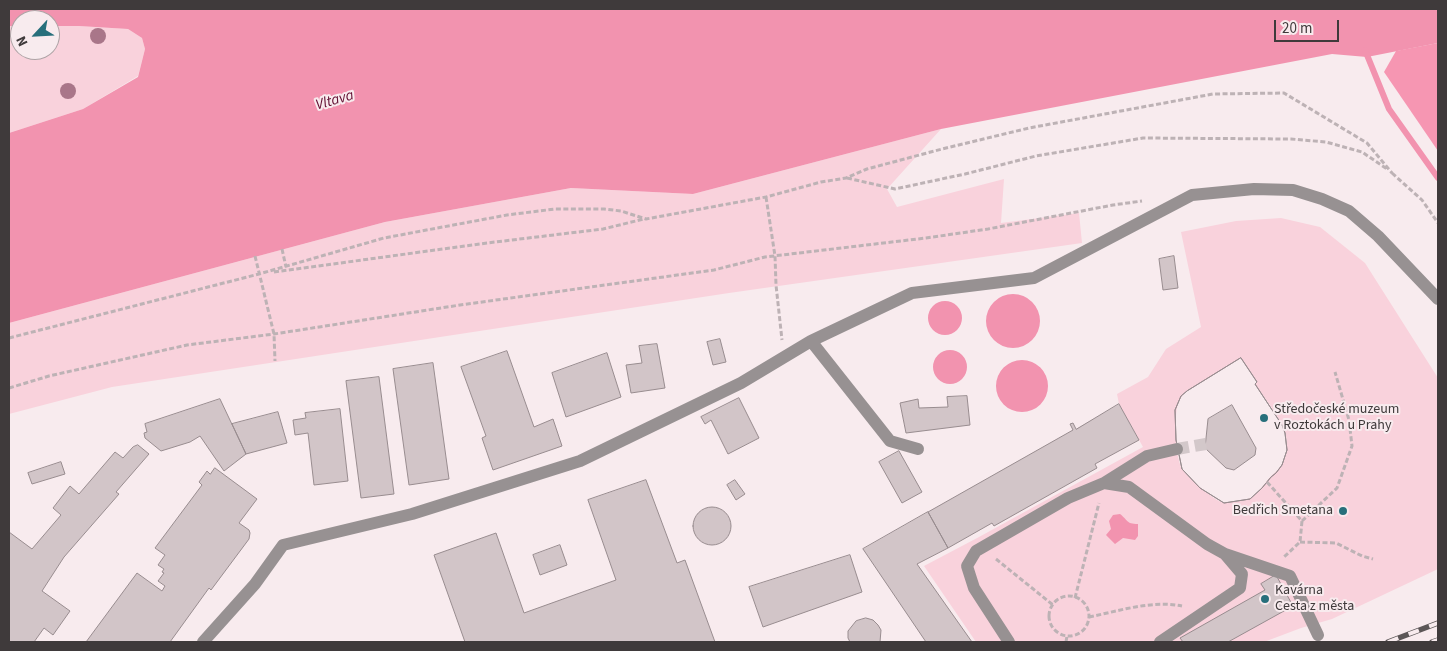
<!DOCTYPE html>
<meta charset="utf-8">
<style>
body{margin:0}
#map{position:relative;width:1447px;height:651px;overflow:hidden;background:#f8ebee;font-family:"Source Sans 3",sans-serif}
canvas{display:block}
.frame{position:absolute;inset:0;border:10px solid #3f3a3b;pointer-events:none}
.north{position:absolute;left:10px;top:10px;width:50px;height:50px;box-sizing:border-box;background:#f8ebee;border:1px solid #aea4a6;border-radius:50%;rotate:245deg;font-size:14px;font-weight:700;line-height:20px;text-align:center;color:#3f3a3b}
.north::after{content:'';display:block;margin:auto;width:18px;height:22px;background:#276f7b;clip-path:polygon(50% 0,100% 100%,50% 72%,0 100%)}
.scale{position:absolute;left:1274px;top:20px;width:65px;height:22px;box-sizing:border-box;border:2px solid #3f3a3b;border-top:0;padding-left:6px;font-size:15px;line-height:18px;white-space:nowrap;color:#3f3a3b;-webkit-text-stroke:4px #f8ebee;paint-order:stroke}
</style>
<div id="map">
<canvas width="1447" height="651"></canvas>
<div class="frame"></div>
<div class="north">N</div>
<div class="scale">20 m</div>
</div>
<script>
const c = document.querySelector('canvas').getContext('2d');
c.lineJoin = 'round';
function fill(path, color) { c.fillStyle = color; c.fill(path, 'evenodd'); }
function strokePath(path, color, width, dash) { c.strokeStyle = color; c.lineWidth = width; c.lineCap = dash ? 'butt' : 'round'; c.setLineDash(dash || []); c.stroke(path); }
function label(font, color, halo, rows, align = 'center') {
  c.font = font + ' "Source Sans 3",sans-serif'; c.lineWidth = 4; c.setLineDash([]); c.textBaseline = 'middle'; c.strokeStyle = halo; c.fillStyle = color; for (const [text, x, y, turn = 0] of rows) {
    c.save(); c.translate(x, y); c.rotate((+turn || 0) * Math.PI / 180); c.textAlign = isNaN(turn) ? turn : align; if (halo) c.strokeText(text, 0, 0); c.fillText(text, 0, 0); c.restore();
  }
}
fill(new Path2D(`
 M 9,26 L 20,26 L 20,50 L 50,50 L 50,26 L 79,26 L 128,29 L 142,38 L 145,49 L 138,76 L 83,109 L 9,133 Z
 M 941,129 L 887,189 L 897,207 L 1004,179 L 1001,223 L 1079,213 L 1082,243 L 729,293 L 112,387 L 9,414 L 9,323 L 385,222 L 571,188 L 693,194 Z
 M 1281,218 L 1320,227 L 1365,263 L 1438,378 L 1438,569 L 1332,619 L 1301,628 L 1264,642 L 976,642 L 924,566 L 979,537 L 1143,447 L 1119,404 L 1117,394 L 1148,377 L 1166,349 L 1201,327 L 1181,232 L 1236,221 ZM 1241,358 L 1257,382 L 1255,384 C 1264,398 1283,420 1286,436 C 1289,453 1284,466 1271,476 C 1264,483 1260,493 1250,498 C 1247,500 1228,503 1224,503 C 1214,501 1186,476 1181,467 C 1177,457 1176,443 1176,433 C 1176,418 1174,402 1187,391 Z`), '#f9d2dc');
fill(new Path2D(`
 M 1438,43 L 1438,151 L 1384,72 L 1396,51 Z`), '#f696b2');
fill(new Path2D(`
 M 9,9 L 1438,9 L 1438,43 L 1367,57 L 1332,54 L 941,129 L 693,194 L 571,188 L 385,222 L 9,323 L 9,133 L 83,109 L 138,77 L 145,49 L 142,38 L 128,29 L 79,26 L 50,26 L 50,20 L 20,20 L 20,26 L 9,26 Z
 M986 321a27 27 0 1 1 54 0a27 27 0 1 1-54 0Z
 M928 318a17 17 0 1 1 34 0a17 17 0 1 1-34 0Z
 M933 367a17 17 0 1 1 34 0a17 17 0 1 1-34 0Z
 M996 386a26 26 0 1 1 52 0a26 26 0 1 1-52 0Z
 M 1120,514 C 1128,520 1126,524 1138,524 L 1138,536 L 1135,540 L 1123,538 L 1115,544 L 1106,535 L 1111,529 L 1109,521 L 1113,515 Z`), '#f293af');
strokePath(new Path2D(`
 M 1365,50 L 1389,109 L 1438,178`), '#f293af', 6);
const building = new Path2D(`
 M 1174,256 L 1178,288 L 1163,290 L 1159,259 Z
 M 720,339 L 726,362 L 713,365 L 707,342 Z
 M 657,344 L 665,388 L 631,393 L 626,365 L 642,363 L 639,346 Z
 M 507,351 L 534,427 L 553,419 L 562,446 L 493,470 L 482,438 L 486,436 L 461,367 Z
 M 607,353 L 621,397 L 566,417 L 552,373 Z
 M 1241,358 L 1257,382 L 1255,384 L 1282,425 L 1285,433 L 1287,450 L 1282,465 L 1276,473 L 1271,477 L 1262,488 L 1250,499 L 1224,503 L 1200,488 L 1182,469 L 1176,440 L 1175,410 L 1181,396 L 1187,391 ZM 1232,405 L 1256,448 L 1255,455 L 1234,470 L 1226,468 L 1205,448 L 1208,419 Z
 M 1241,358 L 1257,382 L 1255,384 L 1282,425 L 1285,433 L 1287,450 L 1282,465 L 1276,473 L 1271,477 L 1262,488 L 1250,499 L 1224,503 L 1200,488 L 1182,469 L 1176,440 L 1175,410 L 1181,396 L 1187,391 Z
 M 433,363 L 449,479 L 409,485 L 393,369 Z
 M 379,377 L 394,494 L 361,498 L 346,381 Z
 M 967,396 L 970,425 L 906,433 L 900,403 L 918,399 L 919,408 L 948,407 L 947,397 Z
 M 739,398 L 759,438 L 728,454 L 711,420 L 705,424 L 701,417 Z
 M 220,399 L 246,454 L 224,471 L 200,436 L 190,442 L 161,451 L 145,438 L 144,433 L 147,432 L 145,424 Z
 M 1119,404 L 1139,440 L 1095,464 L 1097,468 L 994,526 L 992,523 L 948,548 L 928,512 L 1073,430 L 1070,424 L 1073,423 L 1076,429 Z
 M 340,409 L 348,481 L 314,485 L 308,433 L 295,435 L 293,420 L 306,418 L 305,413 Z
 M 278,412 L 287,443 L 246,454 L 232,424 Z
 M 138,445 L 149,454 L 116,492 L 119,494 L 64,557 L 42,591 L 70,611 L 53,635 L 44,628 L 34,642 L 9,642 L 9,532 L 32,549 L 61,515 L 53,508 L 70,486 L 79,494 L 115,452 L 123,458 L 133,447 Z
 M 899,451 L 922,492 L 902,503 L 879,462 Z
 M 61,462 L 65,474 L 32,484 L 28,473 Z
 M 215,468 L 257,499 L 239,523 L 249,530 L 250,533 L 249,539 L 211,590 L 209,588 L 170,642 L 86,642 L 137,573 L 162,591 L 165,586 L 158,581 L 164,573 L 162,572 L 164,569 L 158,565 L 165,555 L 155,548 L 202,485 L 199,482 L 207,471 L 210,474 Z
 M 646,480 L 677,563 L 685,560 L 715,642 L 465,642 L 434,555 L 496,533 L 524,613 L 616,580 L 588,500 Z
 M 735,480 L 745,494 L 736,500 L 727,485 Z
 M693 526a19 19 0 1 1 38 0a19 19 0 1 1-38 0Z
 M 928,512 L 948,548 L 917,564 L 972,642 L 926,642 L 863,549 Z
 M 560,545 L 567,565 L 540,575 L 533,555 Z
 M 850,555 L 862,592 L 763,627 L 749,587 Z
 M 1276,575 L 1293,606 L 1228,642 L 1183,642 L 1180,638 L 1265,590 L 1261,584 Z
 M 866,618 L 873,620 L 878,625 L 881,630 L 880,642 L 850,642 L 848,638 L 848,631 L 856,621 Z`);
fill(building, '#d2c5c8');
strokePath(building, '#988c8f', 1);
strokePath(new Path2D(`
 M 1177,449 L 1206,444`), '#d3c8ca', 12, [12, 6]);
strokePath(new Path2D(`
 M 1392,173 L 1422,200 L 1438,223
 M 847,178 L 895,189 L 965,174 L 1036,156 L 1143,138 L 1291,139 L 1326,142 L 1362,152 L 1387,169
 M 766,197 L 775,256 L 776,285 L 782,340
 M 282,249 L 286,267
 M 255,256 L 274,334 L 275,361
 M 274,272 L 487,243 L 603,229 L 644,219
 M 9,338 L 259,274 L 384,238 L 507,215 L 555,209 L 604,209 L 621,211 L 646,219 L 766,197 L 821,182 L 846,178 L 867,169 L 942,149 L 1029,128 L 1213,94 L 1284,93 L 1367,143 L 1392,173
 M 9,388 L 49,376 L 187,345 L 274,334 L 460,305 L 714,270 L 765,257 L 926,238 L 988,229 L 1113,205 L 1142,201
 M 1267,482 L 1302,521 L 1300,542 L 1284,557
 M 1302,521 L 1337,488 L 1352,446 L 1349,420 L 1335,372
 M 1300,542 L 1336,543 L 1362,556 L 1373,559
 M 996,559 L 1053,605
 M1049 616a20 20 0 1 1 40 0a20 20 0 1 1-40 0Z
 M 1075,598 L 1099,503
 M 1089,617 C 1119,611 1151,600 1182,606
 M 1066,642 L 1067,636`), '#bdb2b5', 3, [5, 2.5]);
strokePath(new Path2D(`
 M 811,341 L 890,441 L 918,449
 M 1104,483 L 1147,456 L 1177,449
 M 203,642 L 255,584 L 283,545 L 412,514 L 580,461 L 741,383 L 811,341 L 912,293 L 1034,278 L 1192,195 L 1254,189 L 1293,190 L 1322,199 L 1349,211 L 1378,236 L 1438,299
 M 1009,642 L 974,588 L 967,566 L 976,551 L 1068,498 L 1104,483 L 1129,487 L 1207,544 L 1225,554 L 1290,576 L 1318,635
 M 1160,642 L 1240,588 L 1242,574 L 1225,554`), '#979192', 12);
const rail = new Path2D(`
 M 1388,642 L 1438,623
 M 1432,642 L 1438,640`);
strokePath(rail, '#5c5657', 5.5);
strokePath(rail, '#f8ebee', 4, [11]);
c.fillStyle = '#a97689';
for (const [x, y] of [
 [98,36],
 [68,91]
]) { c.beginPath(); c.arc(x, y, 8, 0, 2 * Math.PI); c.fill(); }
for (const [x, y, r, color] of [
 [1264,418,5,"#276f7b"],
 [1343,511,5,"#276f7b"],
 [1265,599,5,"#276f7b"]
]) { const dot = new Path2D(); dot.arc(x, y, r, 0, 2 * Math.PI); c.fillStyle = color; c.fill(dot); strokePath(dot, '#f8ebee', 2); }
label('14px', '#3f3a3b', '#f8ebee', [
 ["Středočeské muzeum",1274,410],
 ["v Roztokách u Prahy",1274,426],
 ["Bedřich Smetana",1333,511,"right"],
 ["Kavárna",1275,591],
 ["Cesta z města",1275,607]
], 'left');
label('italic 15px', '#610c30', '#f8ebee', [
 ["Vltava",335,101,-16]
]);
</script>
